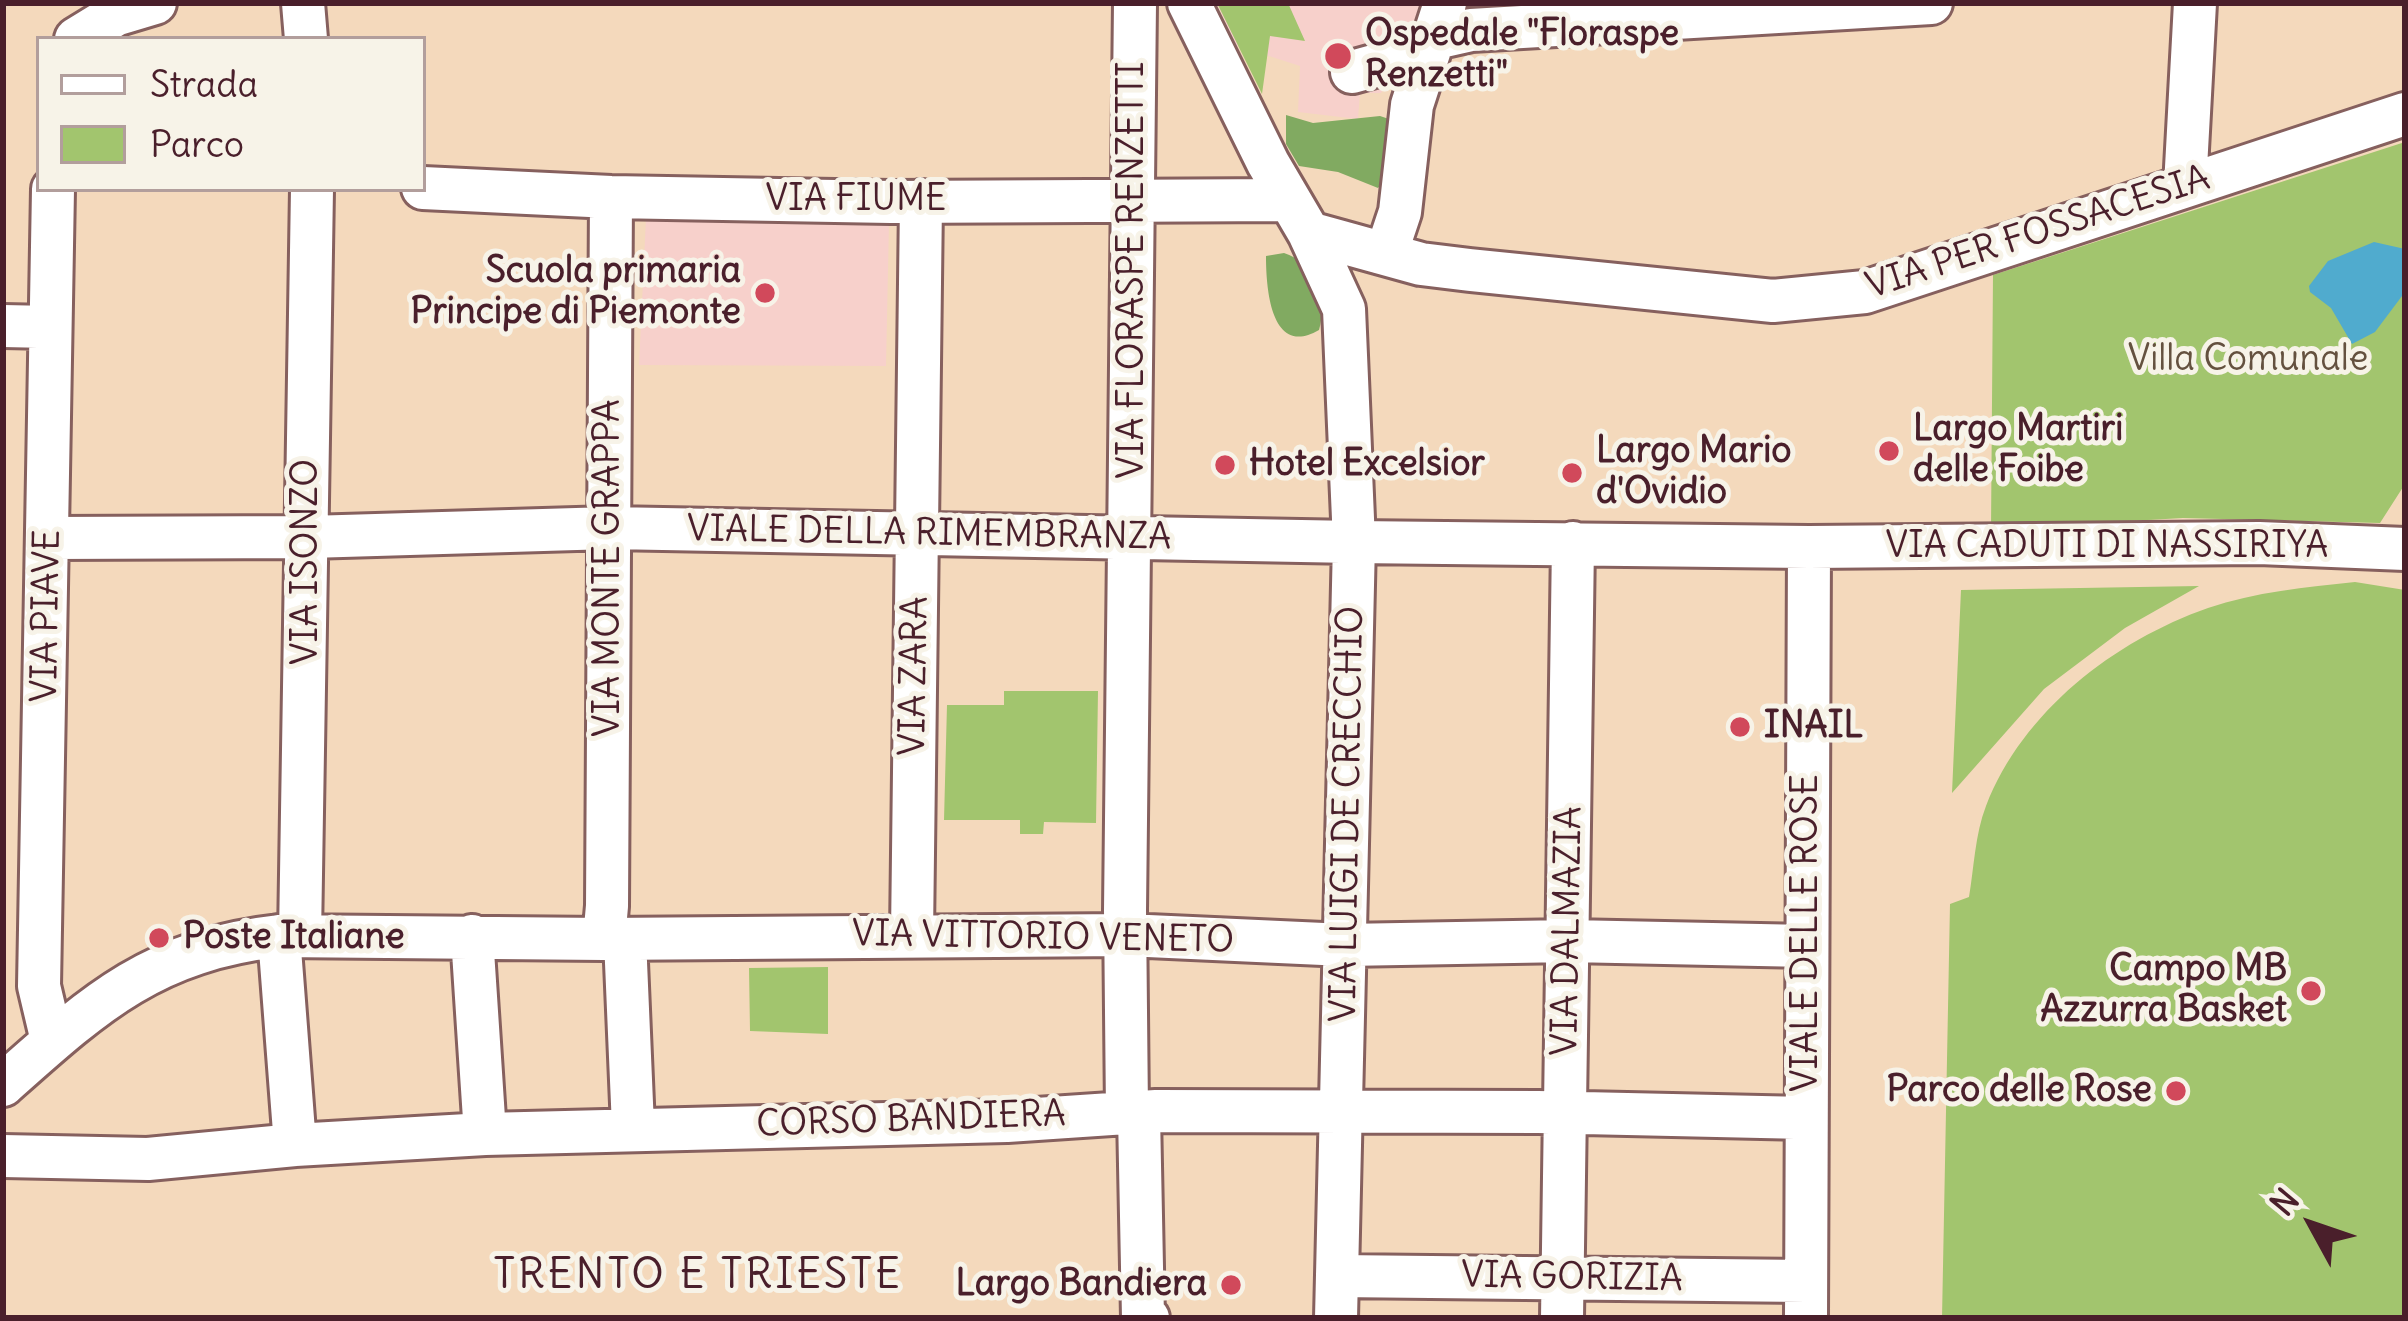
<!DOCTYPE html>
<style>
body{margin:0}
#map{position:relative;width:2408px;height:1321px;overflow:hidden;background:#f4d9bc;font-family:Delius,sans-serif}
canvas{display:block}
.frame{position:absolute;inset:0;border:6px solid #4a1f2b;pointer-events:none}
.legend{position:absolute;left:36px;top:36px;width:390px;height:156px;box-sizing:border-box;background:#f7f3e8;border:3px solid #b29e9c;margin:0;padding:15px 21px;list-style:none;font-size:36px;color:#4a1f2b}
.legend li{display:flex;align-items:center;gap:24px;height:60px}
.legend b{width:60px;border:3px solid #b29e9c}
.north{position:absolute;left:2252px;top:1165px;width:120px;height:120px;-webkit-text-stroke:9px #f7f3e8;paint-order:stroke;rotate:310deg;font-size:33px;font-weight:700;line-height:48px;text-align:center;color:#4a1f2b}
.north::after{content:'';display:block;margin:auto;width:42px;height:54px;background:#4a1f2b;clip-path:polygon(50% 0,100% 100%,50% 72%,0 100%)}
</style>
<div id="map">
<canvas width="2408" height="1321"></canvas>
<div class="frame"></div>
<ul class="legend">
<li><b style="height:15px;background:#fff"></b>Strada</li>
<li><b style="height:33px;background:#a2c56e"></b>Parco</li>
</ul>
<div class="north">N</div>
</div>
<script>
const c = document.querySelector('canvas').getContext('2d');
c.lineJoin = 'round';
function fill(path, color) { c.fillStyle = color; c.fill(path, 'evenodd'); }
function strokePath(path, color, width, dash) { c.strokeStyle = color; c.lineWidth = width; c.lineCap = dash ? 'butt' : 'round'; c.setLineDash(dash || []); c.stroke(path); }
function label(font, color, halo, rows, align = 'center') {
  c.font = font + ' Delius,sans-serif'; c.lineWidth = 10; c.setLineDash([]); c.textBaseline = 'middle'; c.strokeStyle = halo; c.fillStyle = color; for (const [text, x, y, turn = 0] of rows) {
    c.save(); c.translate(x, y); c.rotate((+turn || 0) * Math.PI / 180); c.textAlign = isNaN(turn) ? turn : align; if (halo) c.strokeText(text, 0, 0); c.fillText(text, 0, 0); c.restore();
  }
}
fill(new Path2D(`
 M 1217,3 L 1430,3 L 1412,47 L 1381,93 L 1360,93 L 1358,119 L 1298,112 L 1300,66 L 1235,45 Z
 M 646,218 L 889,222 L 886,366 L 639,365 Z`), '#f7d0cb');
fill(new Path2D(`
 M 1217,3 L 1288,3 L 1305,41 L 1270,36 L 1262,94 Z
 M 2405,142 L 2405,484 L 2380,523 L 2183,518 L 1991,529 L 1993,275 Z
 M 2355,582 L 2405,590 L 2405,1318 L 1942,1318 L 1950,904 L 1969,897 C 1974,868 1975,834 1986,806 C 2023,711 2114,641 2208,608 C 2255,592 2306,587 2355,582 Z
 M 2199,586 L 2125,628 L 2044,689 L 1952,793 L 1961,590 Z
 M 1004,691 L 1098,691 L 1096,823 L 1044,822 L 1043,834 L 1020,834 L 1020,820 L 944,820 L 947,705 L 1004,705 Z
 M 828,967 L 828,1034 L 750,1031 L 749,968 Z`), '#a2c56e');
fill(new Path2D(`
 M 1286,115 L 1313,123 L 1380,116 L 1392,120 L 1387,177 L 1378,188 L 1338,172 L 1299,166 L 1286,144 Z
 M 1284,253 C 1313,261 1328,303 1319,330 C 1271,358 1266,289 1266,256 Z`), '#81aa61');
fill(new Path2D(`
 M 2374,242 L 2405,249 L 2405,292 L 2375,332 L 2352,344 L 2331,308 L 2310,292 L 2309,286 L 2328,261 Z`), '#50abce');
const minor = new Path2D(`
 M 303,3 L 306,39
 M 1189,3 L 1268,163 L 1309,233 L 1344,309 L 1354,542 L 1336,1318
 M 76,39 L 115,15 L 155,3
 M 1431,39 L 1471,30 L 1931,3
 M 1352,72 L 1428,51
 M 2185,186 L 2195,3
 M 423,188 L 611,197 L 891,202 L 1288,200
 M 1309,233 L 1421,264 L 1470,270 L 1773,301 L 1865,292 L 2405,114
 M 1386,254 L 1400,212 L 1412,105 L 1445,3
 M 3,326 L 50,327
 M 50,538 L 309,537 L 610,528 L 1354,542 L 1809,547 L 2259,543 L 2405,549
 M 912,934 L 921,201
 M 279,936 L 295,1145
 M 300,936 L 312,189
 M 472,936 L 485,1134
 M 604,939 L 607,906 L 611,197
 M 625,939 L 633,1127
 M 52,1041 L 39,986 L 53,189
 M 3,1085 C 94,1004 152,950 279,936 L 604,939 L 1126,935 L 1345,945 L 1569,941 L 1807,946
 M 1127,1113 L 1125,910 L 1135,3
 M 1139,1114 L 1143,1318 L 1148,1318
 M 3,1156 L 148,1159 L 295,1145 L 485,1134 L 1007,1121 L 1156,1111 L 1538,1112 L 1806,1118
 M 1337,1276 L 1806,1281
 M 1562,1318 L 1573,543
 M 1806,1318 L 1809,547`);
strokePath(minor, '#86605e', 48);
strokePath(minor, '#fff', 42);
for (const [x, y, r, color] of [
 [1338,56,15,"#d1495b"],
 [765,293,12,"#d1495b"],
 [1889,451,12,"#d1495b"],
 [1225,465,12,"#d1495b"],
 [1572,473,12,"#d1495b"],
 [1740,727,12,"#d1495b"],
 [159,938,12,"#d1495b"],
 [2311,991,12,"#d1495b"],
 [2176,1091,12,"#d1495b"],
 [1231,1285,12,"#d1495b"]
]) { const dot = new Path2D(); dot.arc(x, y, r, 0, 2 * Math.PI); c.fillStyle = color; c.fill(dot); strokePath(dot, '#f7f3e8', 4.5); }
label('bold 36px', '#4a1f2b', '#f7f3e8', [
 ["Ospedale \"Floraspe",1365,35],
 ["Renzetti\"",1365,76],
 ["Scuola primaria",741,272,"right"],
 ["Principe di Piemonte",741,313,"right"],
 ["Largo Martiri",1913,430],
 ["delle Foibe",1913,471],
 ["Largo Mario",1596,452],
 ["d'Ovidio",1596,493],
 ["Hotel Excelsior",1249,465],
 ["INAIL",1764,727],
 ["Poste Italiane",183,938],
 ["Campo MB",2287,970,"right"],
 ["Azzurra Basket",2287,1011,"right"],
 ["Parco delle Rose",2152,1091,"right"],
 ["Largo Bandiera",1207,1285,"right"]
], 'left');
label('36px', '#4a1f2b', '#f7f3e8', [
 ["VIA FIUME",856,200],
 ["VIA PER FOSSACESIA",2038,233,-18],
 ["VIA FLORASPE RENZETTI",1133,270,-90],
 ["VIALE DELLA RIMEMBRANZA",929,534,1],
 ["VIA CADUTI DI NASSIRIYA",2107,547],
 ["VIA ISONZO",307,562,-90],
 ["VIA MONTE GRAPPA",609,568,-90],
 ["VIA PIAVE",47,616,-89],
 ["VIA ZARA",915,676,-89],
 ["VIA LUIGI DE CRECCHIO",1348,814,-89],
 ["VIA DALMAZIA",1568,931,-89],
 ["VIALE DELLE ROSE",1807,933,-90],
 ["VIA VITTORIO VENETO",1043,938,1],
 ["CORSO BANDIERA",911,1120,-2],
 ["VIA GORIZIA",1572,1278,1]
]);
label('36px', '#64513f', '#f7f3e8', [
 ["Villa Comunale",2248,360]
]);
c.letterSpacing = '3px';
label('42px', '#4a1f2b', '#f7f3e8', [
 ["TRENTO E TRIESTE",698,1276]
]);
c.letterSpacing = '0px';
</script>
